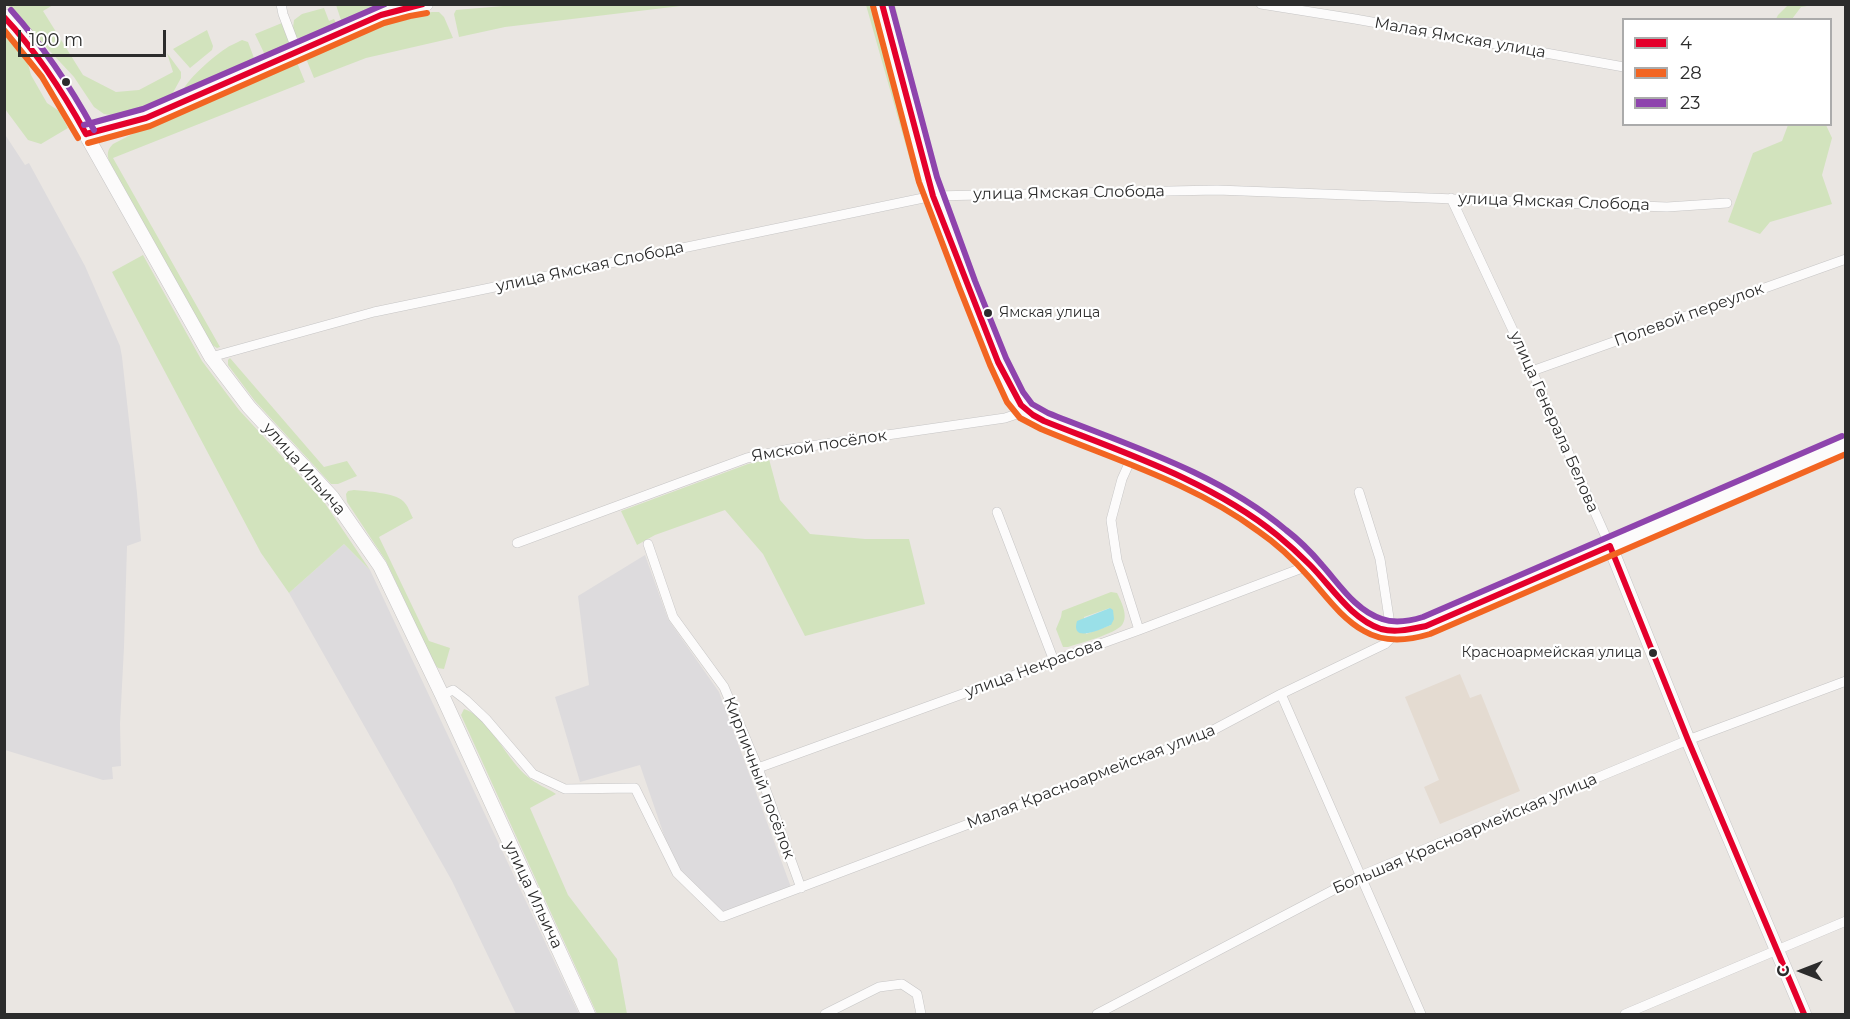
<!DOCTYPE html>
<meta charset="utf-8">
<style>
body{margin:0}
#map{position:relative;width:1850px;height:1019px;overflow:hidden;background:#eae6e2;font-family:Montserrat,sans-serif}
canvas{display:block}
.frame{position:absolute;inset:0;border:6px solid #2c2c2c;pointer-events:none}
.legend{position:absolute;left:1622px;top:18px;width:210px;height:108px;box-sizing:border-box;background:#fff;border:2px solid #ababab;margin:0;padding:8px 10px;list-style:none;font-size:18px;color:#2c2c2c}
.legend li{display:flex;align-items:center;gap:12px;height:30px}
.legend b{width:30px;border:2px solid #ababab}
.north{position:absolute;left:1772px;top:941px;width:60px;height:60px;-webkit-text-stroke:4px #fff;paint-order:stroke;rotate:270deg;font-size:16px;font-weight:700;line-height:24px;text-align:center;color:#2c2c2c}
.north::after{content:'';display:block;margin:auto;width:21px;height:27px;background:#2c2c2c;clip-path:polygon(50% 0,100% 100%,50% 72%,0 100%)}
.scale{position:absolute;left:18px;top:30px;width:148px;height:27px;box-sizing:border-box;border:3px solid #2c2c2c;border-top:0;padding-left:8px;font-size:18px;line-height:21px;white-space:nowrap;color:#2c2c2c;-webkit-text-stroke:4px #fff;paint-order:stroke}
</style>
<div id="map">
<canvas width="1850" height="1019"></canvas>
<div class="frame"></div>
<ul class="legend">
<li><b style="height:8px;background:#e4002b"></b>4</li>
<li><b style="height:8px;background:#f26522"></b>28</li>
<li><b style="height:8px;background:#8e44ad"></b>23</li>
</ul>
<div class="north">С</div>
<div class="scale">100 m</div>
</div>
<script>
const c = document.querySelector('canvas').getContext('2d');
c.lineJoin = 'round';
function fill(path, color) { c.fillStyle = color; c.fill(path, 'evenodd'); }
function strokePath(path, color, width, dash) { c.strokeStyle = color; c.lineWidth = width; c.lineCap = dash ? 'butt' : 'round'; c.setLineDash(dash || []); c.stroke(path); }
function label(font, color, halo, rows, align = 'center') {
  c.font = font + ' Montserrat,sans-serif'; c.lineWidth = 4.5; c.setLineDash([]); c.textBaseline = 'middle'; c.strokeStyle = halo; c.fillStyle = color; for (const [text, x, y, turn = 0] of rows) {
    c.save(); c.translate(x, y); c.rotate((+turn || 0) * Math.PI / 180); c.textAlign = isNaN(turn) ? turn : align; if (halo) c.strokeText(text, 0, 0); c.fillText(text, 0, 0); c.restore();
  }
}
fill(new Path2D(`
 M 4,133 L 25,165 L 29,163 L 85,266 L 120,346 L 122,357 L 137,493 L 141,541 L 127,546 L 124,647 L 120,724 L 121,766 L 112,767 L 113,779 L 103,780 L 5,750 Z
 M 344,544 L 370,570 L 579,1014 L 516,1014 L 452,881 L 289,593 Z
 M 645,555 L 668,619 L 719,692 L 792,890 L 722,917 L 677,873 L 640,765 L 580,782 L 555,697 L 589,685 L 578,596 Z`), '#dddbdd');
fill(new Path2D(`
 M 1460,674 L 1470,698 L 1481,694 L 1520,791 L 1440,824 L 1424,787 L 1439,780 L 1405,697 Z`), '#e4dbd1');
fill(new Path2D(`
 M 1789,4 L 1813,4 L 1813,5 L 1801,7 L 1792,19 L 1776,19 L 1778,15 Z
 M 7,5 L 53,5 L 43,11 L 83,75 L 116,92 L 139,90 L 173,72 L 167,53 L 181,72 L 181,78 L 170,98 L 129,114 L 117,116 L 104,114 L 94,107 L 74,77 Z
 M 336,5 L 336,4 L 389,5 L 342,23 Z
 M 515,5 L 515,4 L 689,5 L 505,27 L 459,37 L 454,14 L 456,10 Z
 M 866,5 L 874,5 L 878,15 L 921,180 L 922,188 L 919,192 Z
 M 891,5 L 895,5 L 939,182 L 944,189 L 939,188 L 935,179 Z
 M 324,8 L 329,21 L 334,19 L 337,25 L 302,39 L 296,37 L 293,28 L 294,20 L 302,14 Z
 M 432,12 L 439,12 L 444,17 L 453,38 L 366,58 L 314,78 L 305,56 C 348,38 386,20 432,12 Z
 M 282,23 L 289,42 L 288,45 L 265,55 L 255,34 Z
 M 4,27 L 25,53 L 31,75 L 47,103 L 59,111 L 68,128 L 41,144 L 28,140 L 5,109 Z
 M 207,30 L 213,46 L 212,50 L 190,68 L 173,49 Z
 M 242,40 L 248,42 L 254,58 L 251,63 L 182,93 C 184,82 214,56 225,49 C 230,45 237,43 242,40 Z
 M 296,60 L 305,82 L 113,158 L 220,347 L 217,348 L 212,345 L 109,161 C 107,154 107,150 113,144 L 150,125 Z
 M 1788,125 L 1826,125 L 1832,138 L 1822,175 L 1832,204 L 1770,222 L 1760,234 L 1728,222 L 1753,153 L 1782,141 Z
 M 143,255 L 202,361 L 239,410 L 324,502 L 370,570 L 344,544 L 289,593 L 261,553 L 112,272 Z
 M 230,358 L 324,467 L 347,461 L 357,476 L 338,484 L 331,484 L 255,401 L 228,365 L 228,360 Z
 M 769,459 L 780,500 L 810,534 L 865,539 L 909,539 L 925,604 L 805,636 L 763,554 L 725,510 L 655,535 L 637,545 L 621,511 L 748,464 Z
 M 354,490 C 366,491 395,493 403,501 C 408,505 410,513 413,518 L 379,537 L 429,641 L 450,648 L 444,669 L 438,668 L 434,663 L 386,561 L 347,502 L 346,494 L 348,491 Z
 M 1111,592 L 1117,593 C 1121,601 1129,616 1122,625 C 1115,634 1080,643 1068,647 L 1063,647 L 1056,629 L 1061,617 L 1062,611 ZM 1110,608 L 1111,625 L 1086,634 L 1084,617 Z
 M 464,709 C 488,716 508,762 528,777 C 536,784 547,788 556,794 L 530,808 L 568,895 L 617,959 L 627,1014 L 597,1014 L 461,715 Z`), '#d2e3bd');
fill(new Path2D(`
 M 1110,608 L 1113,610 L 1114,619 L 1111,625 C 1101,629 1070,644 1077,621 Z`), '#9ae0e8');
const street = new Path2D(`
 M 281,4 L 283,14 L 297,51
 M 1261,4 L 1355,19 L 1624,67
 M 1451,198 L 1532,371 L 1610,546
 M 211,357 L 374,312 L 933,196 L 1217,190 L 1667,207 L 1727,203
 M 1532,371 L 1846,259
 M 1132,457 L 1122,479 L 1111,520 L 1117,560 L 1139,630
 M 1359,492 L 1380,559 L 1391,631
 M 997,512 L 1054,661
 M 517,543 L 747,458 L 790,449 L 1005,418 L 1026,411
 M 648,544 L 673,617 L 724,687 L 758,768 L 801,888
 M 1281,694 L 1421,1014
 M 442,695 L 453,690 L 466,700 L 486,719 L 533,774 L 565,789 L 635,788 L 677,873 L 722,917 L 1202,736 L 1281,694 L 1385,644 L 1398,631
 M 758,768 L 1139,630 L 1310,565
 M 825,1014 L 879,987 L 902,984 L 917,994 L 921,1014
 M 1097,1014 L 1360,876 L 1688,740 L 1846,681
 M 1625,1014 L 1846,921`);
const secondary = new Path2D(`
 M 882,4 L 928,180 L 967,284 L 998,362 L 1015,397 L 1026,411 L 1044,421 C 1116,452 1199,474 1263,523 C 1279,535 1296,550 1310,565 C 1328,584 1345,610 1368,623 C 1387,634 1406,632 1426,626 L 1846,444
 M 4,16 L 40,59 L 58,85 L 211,357 L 249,407 L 332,497 L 380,566 L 442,695 L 588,1014
 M 86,134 L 146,118 L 381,15 L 408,7 L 426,4
 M 1610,546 L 1688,740 L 1804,1014`);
strokePath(street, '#c6c5c5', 10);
strokePath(secondary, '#c6c5c5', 15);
strokePath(street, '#fcfbfb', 9);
strokePath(secondary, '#fcfbfb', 14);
strokePath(new Path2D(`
 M 882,4 L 933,196 L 998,362 L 1021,405 L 1033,415 L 1044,421 C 1122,452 1211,481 1277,535 C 1288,544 1300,555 1310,565 C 1331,586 1351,619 1381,629 C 1396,633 1411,629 1426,626 L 1610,546
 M 4,17 C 37,52 63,92 86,134
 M 86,134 L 146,118 L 381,15 L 423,4
 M 1610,546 L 1688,740 L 1804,1014`), '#e4002b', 6);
strokePath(new Path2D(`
 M 873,6 L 919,182 L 959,287 L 990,365 L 1007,402 L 1020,418 L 1041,429 C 1115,460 1193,483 1258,531 C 1277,544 1294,560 1309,577 C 1326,596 1341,618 1364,631 C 1384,643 1407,641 1430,634 L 1846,454
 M 4,30 L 42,77 L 78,138
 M 88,143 L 150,126 L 384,23 L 410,16 L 427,13`), '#f26522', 6);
strokePath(new Path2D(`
 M 891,4 L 937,177 L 975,281 L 1006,358 L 1023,392 L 1032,404 L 1048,413 C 1130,446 1217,472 1286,530 C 1299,540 1311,552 1322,565 C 1339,584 1356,611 1382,619 C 1396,624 1410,621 1423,617 L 1842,436
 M 11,10 C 44,47 70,86 94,130
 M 84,125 L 143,109 L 385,4`), '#8e44ad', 6);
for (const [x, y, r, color] of [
 [66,82,5,"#2c2c2c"],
 [988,313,5,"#2c2c2c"],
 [1653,653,5,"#2c2c2c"]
]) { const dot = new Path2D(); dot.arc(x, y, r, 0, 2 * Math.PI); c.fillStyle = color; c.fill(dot); strokePath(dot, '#fff', 2); }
label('14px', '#2c2c2c', '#fff', [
 ["Ямская улица",999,313],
 ["Красноармейская улица",1642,653,"right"]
], 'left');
label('16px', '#2c2c2c', '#fff', [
 ["Малая Ямская улица",1460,38,10],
 ["улица Ямская Слобода",1069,193,-1],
 ["улица Ямская Слобода",1554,202,2],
 ["улица Ямская Слобода",590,267,-12],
 ["Полевой переулок",1689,315,-20],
 ["улица Генерала Белова",1554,422,66],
 ["Ямской посёлок",819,446,-9],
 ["улица Ильича",304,469,49],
 ["улица Некрасова",1034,668,-20],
 ["Малая Красноармейская улица",1091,777,-21],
 ["Кирпичный посёлок",759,778,69],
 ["Большая Красноармейская улица",1465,834,-23],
 ["улица Ильича",533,895,65]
]);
</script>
